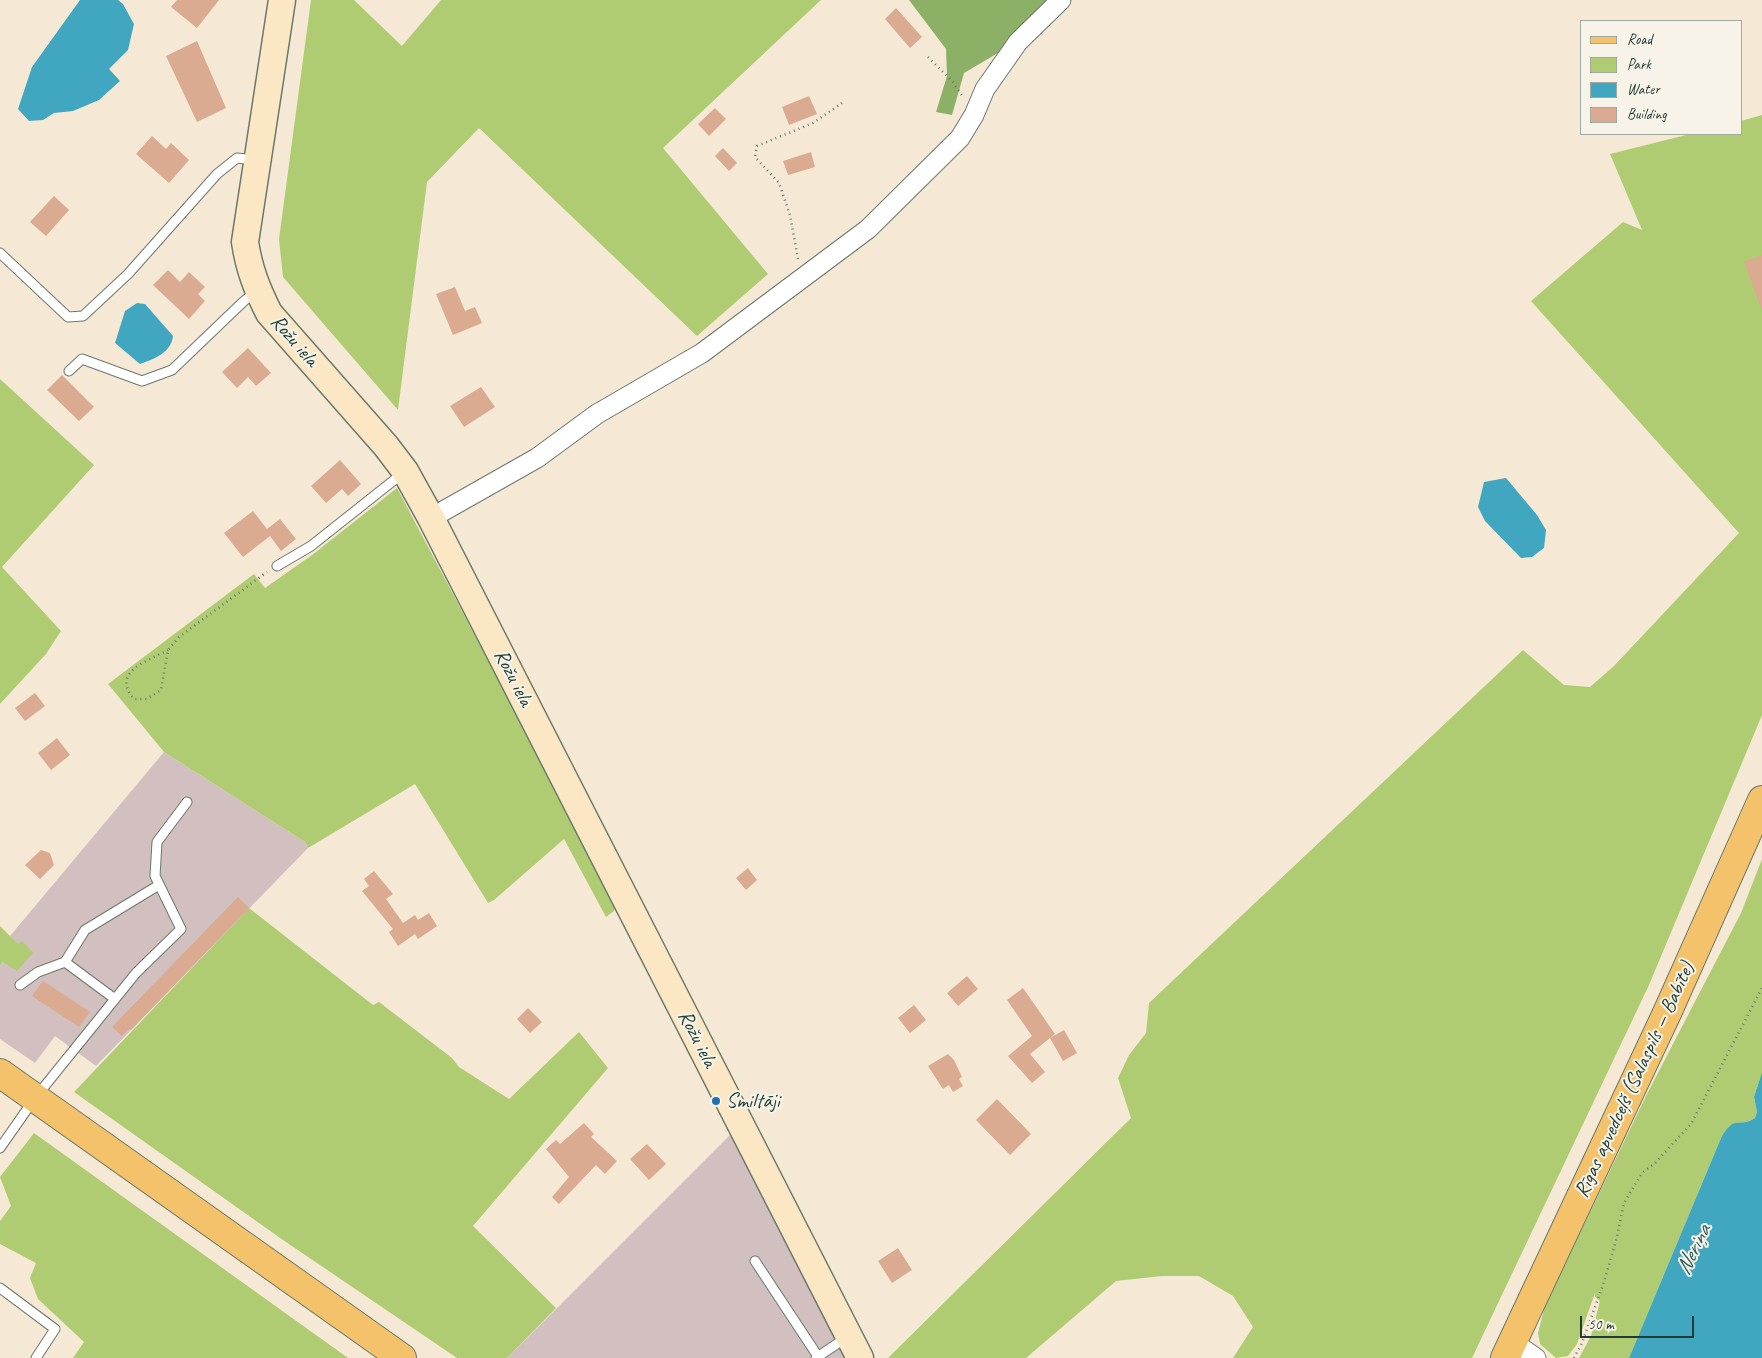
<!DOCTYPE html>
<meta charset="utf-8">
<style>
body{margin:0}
#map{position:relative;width:1762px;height:1358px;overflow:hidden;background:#f5e9d5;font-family:Caveat,sans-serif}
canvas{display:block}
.legend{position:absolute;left:1580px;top:20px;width:162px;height:115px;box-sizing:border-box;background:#f7f3e8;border:1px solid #a1aaa0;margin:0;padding:6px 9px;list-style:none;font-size:15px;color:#1f3d34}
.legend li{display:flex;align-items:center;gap:10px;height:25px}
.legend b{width:25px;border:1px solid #a1aaa0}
.scale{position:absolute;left:1580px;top:1316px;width:114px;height:22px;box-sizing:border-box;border:2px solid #1f3d34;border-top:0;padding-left:6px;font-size:15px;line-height:18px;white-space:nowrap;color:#1f3d34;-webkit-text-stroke:4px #f7f3e8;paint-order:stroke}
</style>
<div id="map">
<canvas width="1762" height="1358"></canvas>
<ul class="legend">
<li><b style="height:6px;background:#f4c26a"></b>Road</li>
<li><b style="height:14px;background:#b0cc73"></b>Park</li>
<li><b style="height:14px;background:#41a7c1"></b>Water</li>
<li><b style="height:14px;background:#daaa91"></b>Building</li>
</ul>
<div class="scale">50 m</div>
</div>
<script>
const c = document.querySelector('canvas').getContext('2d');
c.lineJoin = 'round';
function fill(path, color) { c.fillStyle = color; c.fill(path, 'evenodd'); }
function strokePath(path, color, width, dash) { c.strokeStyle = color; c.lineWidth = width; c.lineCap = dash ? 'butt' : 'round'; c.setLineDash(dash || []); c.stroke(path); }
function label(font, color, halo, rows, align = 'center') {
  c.font = font + ' Caveat,sans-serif'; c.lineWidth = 4; c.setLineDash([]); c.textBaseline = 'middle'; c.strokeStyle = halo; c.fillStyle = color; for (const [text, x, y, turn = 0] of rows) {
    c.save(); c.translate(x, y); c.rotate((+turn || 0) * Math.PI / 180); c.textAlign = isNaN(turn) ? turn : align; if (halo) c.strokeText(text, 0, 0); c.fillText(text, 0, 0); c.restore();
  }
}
fill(new Path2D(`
 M 164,752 L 305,842 L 308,848 L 96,1066 L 55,1036 L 35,1063 L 0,1039 L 0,966 L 22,941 L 18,945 L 10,936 Z
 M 731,1134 L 845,1358 L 507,1358 Z`), '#d2bfc0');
fill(new Path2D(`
 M 311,0 L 354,0 L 402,46 L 441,0 L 821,0 L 663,148 L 768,274 L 697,336 L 479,128 L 427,182 L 398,410 L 283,277 L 279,239 Z
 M 1762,115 L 1762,715 L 1649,985 L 1472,1358 L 1233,1358 L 1253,1327 L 1233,1296 L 1199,1276 L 1162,1276 L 1116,1281 L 1026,1358 L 888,1358 L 1131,1118 L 1118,1078 L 1129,1055 L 1146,1033 L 1149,1003 L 1523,650 L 1564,685 L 1590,687 L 1614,666 L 1739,533 L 1531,301 L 1623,222 L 1642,230 L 1610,154 L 1690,134 L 1741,134 L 1741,121 Z
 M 0,379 L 94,465 L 2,567 L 61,631 L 46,654 L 0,704 Z
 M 397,488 L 617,905 L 614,911 L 606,917 L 564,839 L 494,900 L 488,903 L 415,784 L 308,848 L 305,842 L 164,752 L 108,684 L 254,574 L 265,588 L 312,555 Z
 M 1762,859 L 1762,1072 L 1754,1097 L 1757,1112 L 1755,1118 C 1738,1129 1735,1114 1721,1138 L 1629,1358 L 1579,1358 L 1591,1336 L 1600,1301 L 1595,1297 L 1595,1293 L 1577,1344 L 1568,1356 L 1556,1358 L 1540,1344 L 1538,1333 L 1545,1306 L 1647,1094 L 1741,913 Z
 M 249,908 L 373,1005 L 379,1002 L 452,1058 L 459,1067 L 509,1099 L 579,1032 L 608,1068 L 473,1226 L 556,1308 L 507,1358 L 457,1358 L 283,1240 L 74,1092 Z
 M 0,926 L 18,944 L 22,941 L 33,953 L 17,971 L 3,962 L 0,966 Z
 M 34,1133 L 348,1358 L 349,1358 L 73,1358 L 84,1342 L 38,1299 L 30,1278 L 36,1263 L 0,1244 L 0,1221 L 11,1206 L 0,1177 Z`), '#b0cc73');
fill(new Path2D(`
 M 909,0 L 1072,0 L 1007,43 L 998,53 L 964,73 L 952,115 L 936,112 L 947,76 L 946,49 Z`), '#8cb065');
fill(new Path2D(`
 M 80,0 L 118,0 L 123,4 L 134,24 L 128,50 L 109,69 L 120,81 L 99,100 L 73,111 L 54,113 L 43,120 L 29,121 L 18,109 L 32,67 Z
 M 137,303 L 145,304 L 173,336 C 171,353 154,359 140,364 L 115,343 L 125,311 Z
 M 1506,478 L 1537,515 L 1546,530 L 1544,548 L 1532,557 L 1521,558 L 1485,521 L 1478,507 L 1484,482 Z
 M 1762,1072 L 1762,1358 L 1629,1358 L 1721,1138 C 1735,1113 1738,1129 1755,1118 L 1757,1112 L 1754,1097 Z`), '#41a7c1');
fill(new Path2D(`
 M 177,0 L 219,0 L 197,28 L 171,7 Z
 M 896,8 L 922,37 L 910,48 L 885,19 Z
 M 197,41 L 226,108 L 197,122 L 166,56 Z
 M 809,96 L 817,114 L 789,125 L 782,107 Z
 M 715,108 L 726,119 L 709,136 L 698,124 Z
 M 152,136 L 166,149 L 171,143 L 189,160 L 169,183 L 136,154 Z
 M 723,148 L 737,163 L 729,171 L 715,156 Z
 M 811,152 L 815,167 L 788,175 L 783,161 Z
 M 54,196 L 69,210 L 46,236 L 30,222 Z
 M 1762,255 L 1762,308 L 1761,308 L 1744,262 Z
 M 168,270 L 180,282 L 189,272 L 205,287 L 198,294 L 205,301 L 189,319 L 153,285 Z
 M 455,287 L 465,311 L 475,307 L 482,323 L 453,335 L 436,294 Z
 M 248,348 L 271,373 L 256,386 L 248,377 L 237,388 L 222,372 Z
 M 62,375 L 94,407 L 79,421 L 47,390 Z
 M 481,387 L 495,407 L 464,427 L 450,406 Z
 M 340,460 L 361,484 L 348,496 L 342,489 L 326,503 L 311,486 Z
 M 253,511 L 267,529 L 280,519 L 296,539 L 281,551 L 270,536 L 243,557 L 224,533 Z
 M 35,693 L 45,706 L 25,721 L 15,708 Z
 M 57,738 L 70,755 L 51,770 L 38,753 Z
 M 41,850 L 50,853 L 54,865 L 40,879 L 25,865 Z
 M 748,868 L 757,880 L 746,890 L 736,878 Z
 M 374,871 L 393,894 L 386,899 L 403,923 L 415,915 L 418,920 L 429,913 L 437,926 L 418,939 L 415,934 L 398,946 L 389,932 L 393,929 L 362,891 L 369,886 L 364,879 Z
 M 238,897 L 249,908 L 131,1030 L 129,1029 L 122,1036 L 112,1027 Z
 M 967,976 L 978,989 L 958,1006 L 947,993 Z
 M 43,981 L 90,1012 L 79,1027 L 32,996 Z
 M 1023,988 L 1055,1034 L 1030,1054 L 1045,1072 L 1032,1083 L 1008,1056 L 1032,1036 L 1007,1000 Z
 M 914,1005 L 926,1020 L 910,1033 L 898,1018 Z
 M 528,1008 L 542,1022 L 530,1033 L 517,1019 Z
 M 1064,1030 L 1077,1053 L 1063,1061 L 1050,1038 Z
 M 948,1054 L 954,1060 L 962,1077 L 959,1079 L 963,1086 L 953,1092 L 949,1085 L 943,1089 L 928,1066 Z
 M 997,1099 L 1031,1134 L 1010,1155 L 976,1120 Z
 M 584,1123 L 594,1134 L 591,1137 L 617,1161 L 605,1174 L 596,1165 L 559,1204 L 552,1197 L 569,1177 L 546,1149 L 556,1140 L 560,1144 Z
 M 647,1144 L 666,1164 L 649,1180 L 630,1159 Z
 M 898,1248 L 912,1270 L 892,1283 L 878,1261 Z`), '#daaa91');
const lane = new Path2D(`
 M 0,253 L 68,317 L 83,316 L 128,274 L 217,174 L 237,158 L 255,160
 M 69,371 L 82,359 L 142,381 L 172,370 L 244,301 L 257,291
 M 277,566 L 311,546 L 403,473
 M 20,985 L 38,972 L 65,962
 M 115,999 L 65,962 L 85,930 L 159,885
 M 0,1148 L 35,1098 L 136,973 L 181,929 L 155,876 L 157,842 L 187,802
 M 755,1261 L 819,1358
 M 0,1288 L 55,1329 L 36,1358
 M 816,1358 L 847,1337`);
const street = new Path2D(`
 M 431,518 L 537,458 L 597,414 L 702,353 L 868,229 L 960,138 L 974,115 L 985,89 L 1018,42 L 1061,0
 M 1513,1342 L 1536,1358`);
const secondary = new Path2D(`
 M 282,0 L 245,242 C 249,269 257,289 269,313 L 386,446 L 405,471 L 431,518 L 860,1358`);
const primary = new Path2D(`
 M 0,1073 L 402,1358`);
const highway = new Path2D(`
 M 1505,1358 L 1667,1013 L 1762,800`);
strokePath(lane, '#6a796c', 11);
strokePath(street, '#6a796c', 21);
strokePath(secondary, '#6a796c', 29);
strokePath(primary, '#6a796c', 30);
strokePath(highway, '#6a796c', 30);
strokePath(new Path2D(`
 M 928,57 L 953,82 L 963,97
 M 798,259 L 790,215 L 779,183 L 755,157 L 757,146 L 813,123 L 842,103
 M 168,650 C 148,661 110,672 134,699 L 147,699 L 161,690 L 168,650 L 179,637 L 267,572
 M 1574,1358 L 1582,1343 L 1603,1285 L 1616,1241 L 1624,1203 L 1642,1173 L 1655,1163 L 1691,1124 L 1762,988`), '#6a796c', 2.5, [1, 4]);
strokePath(lane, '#fff', 9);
strokePath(street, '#fff', 19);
strokePath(secondary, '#fbe7c3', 26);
strokePath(primary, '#f4c26a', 28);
strokePath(highway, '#f4c26a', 28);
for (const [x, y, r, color] of [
 [716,1101,5,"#1f6fb2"]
]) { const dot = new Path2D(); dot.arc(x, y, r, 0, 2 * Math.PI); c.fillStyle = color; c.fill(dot); strokePath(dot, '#f7f3e8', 2); }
label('21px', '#1f3d34', '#f7f3e8', [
 ["Rožu iela",294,341,49],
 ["Rožu iela",513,678,63],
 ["Rožu iela",697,1039,63],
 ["Rīgas apvedceļš (Salaspils — Babīte)",1635,1080,-65]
]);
label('21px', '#1f3d34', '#f7f3e8', [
 ["Smiltāji",726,1101]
], 'left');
label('italic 22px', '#295d5e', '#f7f3e8', [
 ["Neriņa",1694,1250,-64]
]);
</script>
